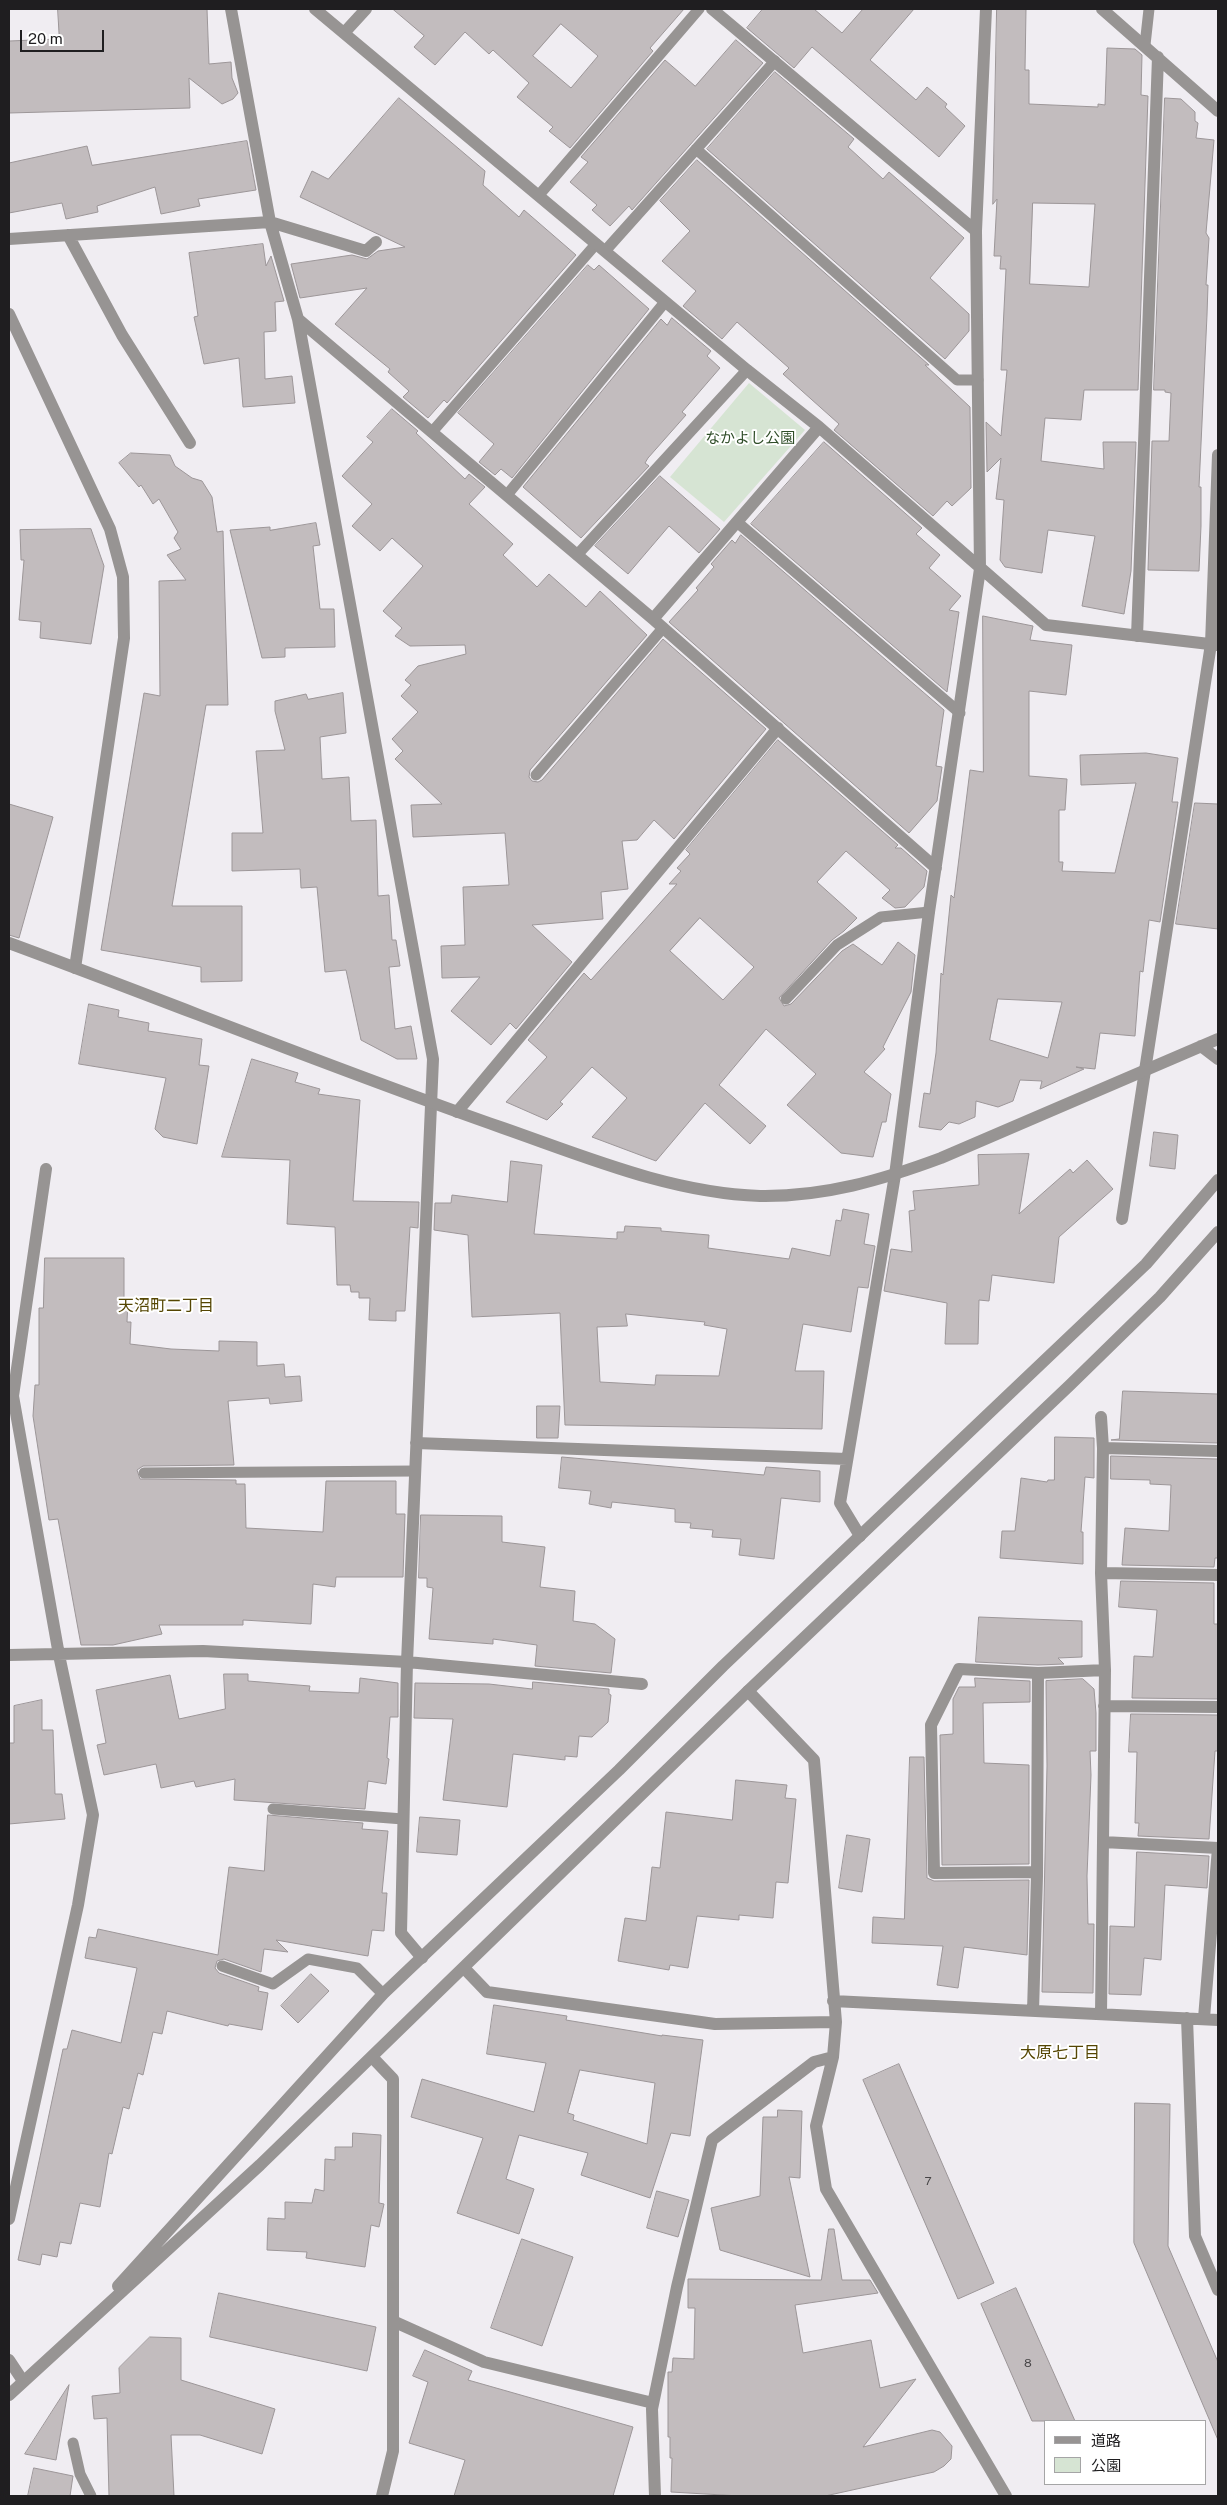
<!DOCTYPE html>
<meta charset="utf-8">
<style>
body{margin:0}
#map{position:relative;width:1227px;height:2505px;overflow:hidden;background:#f0edf2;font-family:"Public Sans","Noto Sans JP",sans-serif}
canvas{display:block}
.frame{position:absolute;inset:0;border:10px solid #1f1e20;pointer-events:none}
.legend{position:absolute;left:1044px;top:2420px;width:162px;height:65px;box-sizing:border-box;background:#fff;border:1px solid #a5a5a6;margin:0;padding:6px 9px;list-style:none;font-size:15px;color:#1f1e20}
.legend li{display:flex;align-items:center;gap:10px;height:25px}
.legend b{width:25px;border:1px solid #a5a5a6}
.scale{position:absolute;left:20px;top:30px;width:84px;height:22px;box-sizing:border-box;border:2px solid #1f1e20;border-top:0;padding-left:6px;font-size:15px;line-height:18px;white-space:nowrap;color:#1f1e20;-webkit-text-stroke:4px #fff;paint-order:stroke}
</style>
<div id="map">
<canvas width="1227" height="2505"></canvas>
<div class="frame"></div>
<ul class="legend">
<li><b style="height:6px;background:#979493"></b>道路</li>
<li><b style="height:14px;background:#d6e4d3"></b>公園</li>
</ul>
<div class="scale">20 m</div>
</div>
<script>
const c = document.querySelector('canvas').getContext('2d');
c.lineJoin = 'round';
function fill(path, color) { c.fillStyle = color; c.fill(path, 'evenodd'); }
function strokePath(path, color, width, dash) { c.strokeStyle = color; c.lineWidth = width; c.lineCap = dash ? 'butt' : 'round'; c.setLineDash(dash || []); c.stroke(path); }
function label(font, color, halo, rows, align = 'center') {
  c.font = font + ' "Public Sans","Noto Sans JP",sans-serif'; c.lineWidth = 4; c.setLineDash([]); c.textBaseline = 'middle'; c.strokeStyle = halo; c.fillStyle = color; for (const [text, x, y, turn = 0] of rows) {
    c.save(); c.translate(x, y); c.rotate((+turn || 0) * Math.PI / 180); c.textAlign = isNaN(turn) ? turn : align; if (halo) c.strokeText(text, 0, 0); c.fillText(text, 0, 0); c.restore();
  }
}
fill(new Path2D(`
 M 749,383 L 805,430 L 724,522 L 670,477 Z`), '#d6e4d3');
const building = new Path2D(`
 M 58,9 L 207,9 L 209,64 L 231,62 L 232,78 L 238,93 L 233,99 L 222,104 L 189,78 L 190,108 L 9,113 L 9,41 L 59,39 Z
 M 393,9 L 684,9 L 650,48 L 653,51 L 570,148 L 549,131 L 553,127 L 517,97 L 529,83 L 493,50 L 489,54 L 465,32 L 435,65 L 414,47 L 424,36 ZM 561,24 L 598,56 L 571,88 L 533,56 Z
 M 763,9 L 814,9 L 842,33 L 863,9 L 914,9 L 870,60 L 916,100 L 927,87 L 947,104 L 945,107 L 965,126 L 939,157 L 812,47 L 794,68 L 747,28 Z
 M 997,9 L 1026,9 L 1025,70 L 1029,70 L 1029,104 L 1098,107 L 1098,104 L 1105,105 L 1107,48 L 1135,49 L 1142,55 L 1141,95 L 1148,96 L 1138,390 L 1084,390 L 1081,420 L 1045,418 L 1041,461 L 1104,469 L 1103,442 L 1136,442 L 1131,571 L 1124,614 L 1082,606 L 1095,536 L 1048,530 L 1042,573 L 1005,567 L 1000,560 L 1004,500 L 996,499 L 1001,458 L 987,472 L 986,422 L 1001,436 L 1007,370 L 1001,370 L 1006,269 L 1000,269 L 1001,256 L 994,256 L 997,199 L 993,204 ZM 1033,203 L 1095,204 L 1089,287 L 1030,284 Z
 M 736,40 L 763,63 L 632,210 L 629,206 L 610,226 L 592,210 L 597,205 L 570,182 L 588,162 L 581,157 L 665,60 L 695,86 Z
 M 775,72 L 854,139 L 848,147 L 883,179 L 889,172 L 964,238 L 930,278 L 969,314 L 969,331 L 945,359 L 707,149 Z
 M 399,98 L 485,171 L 483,185 L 519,217 L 524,210 L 576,255 L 447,403 L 444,400 L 428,418 L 403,397 L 409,391 L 388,372 L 390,369 L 335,324 L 367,288 L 300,298 L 291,264 L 352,255 L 367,259 L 378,251 L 405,247 L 300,197 L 312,171 L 328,179 Z
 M 1165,98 L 1181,99 L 1195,112 L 1195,121 L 1198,123 L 1196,138 L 1214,140 L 1206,233 L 1209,238 L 1206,285 L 1208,285 L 1207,315 L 1199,487 L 1201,487 L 1201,526 L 1199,571 L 1148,570 L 1152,441 L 1169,441 L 1171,393 L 1165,392 L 1165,390 L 1154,390 Z
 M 247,141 L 256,190 L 198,199 L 200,206 L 161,214 L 155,187 L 97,206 L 98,212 L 66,219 L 62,203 L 9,213 L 9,163 L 87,146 L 92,165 Z
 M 697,160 L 929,365 L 925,365 L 970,407 L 971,488 L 952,506 L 947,501 L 933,516 L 834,430 L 839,424 L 783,374 L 789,368 L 737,322 L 722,339 L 683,306 L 696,291 L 662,261 L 690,231 L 660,201 Z
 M 263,244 L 266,266 L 271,256 L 284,301 L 275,302 L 276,331 L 264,332 L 265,379 L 292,376 L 295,403 L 243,407 L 239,358 L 204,364 L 194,317 L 198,316 L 189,253 Z
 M 588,265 L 594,270 L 599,265 L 649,309 L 512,478 L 501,469 L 495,475 L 479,462 L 494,444 L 458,413 Z
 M 672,318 L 711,351 L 707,356 L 720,368 L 682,412 L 686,415 L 648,458 L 645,463 L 649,466 L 581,538 L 523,487 L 661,319 L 667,325 Z
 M 392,409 L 418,431 L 416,433 L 465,479 L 469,474 L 485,487 L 469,504 L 513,544 L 503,555 L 537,587 L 549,574 L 586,607 L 600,591 L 647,635 L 530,770 L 529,777 L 532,781 L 538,782 L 542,780 L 663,639 L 766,729 L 674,839 L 654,820 L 637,840 L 622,841 L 628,889 L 601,892 L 603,919 L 532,925 L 572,962 L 516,1029 L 510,1023 L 491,1045 L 451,1011 L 480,977 L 442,978 L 441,946 L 465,945 L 463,887 L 509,885 L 505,833 L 413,837 L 411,805 L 442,804 L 395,759 L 403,751 L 392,739 L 418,712 L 401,696 L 411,685 L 405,680 L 418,666 L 466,654 L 465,645 L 410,646 L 395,636 L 402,628 L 383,611 L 423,566 L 392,538 L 380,551 L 352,526 L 372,504 L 342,476 L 373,442 L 367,437 Z
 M 824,442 L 922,528 L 916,534 L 940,555 L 929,568 L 961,596 L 949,610 L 959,612 L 947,692 L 751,524 Z
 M 131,453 L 170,455 L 175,466 L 192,478 L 202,481 L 212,497 L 217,532 L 223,531 L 228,705 L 206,705 L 172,906 L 242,906 L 242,981 L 201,982 L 201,967 L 101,950 L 144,693 L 160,696 L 159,581 L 186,580 L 167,555 L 181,549 L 174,538 L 178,532 L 159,499 L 153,504 L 141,485 L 139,487 L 119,463 Z
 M 660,476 L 720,529 L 699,553 L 669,526 L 628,574 L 595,546 Z
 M 316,523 L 320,545 L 313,546 L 320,609 L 334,609 L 335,647 L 285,648 L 285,657 L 262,658 L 230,530 L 270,527 L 270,530 Z
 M 91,529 L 104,566 L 91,644 L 40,638 L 41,622 L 19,620 L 24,560 L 21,560 L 20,530 Z
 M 741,535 L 944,710 L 936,766 L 942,767 L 937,801 L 909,833 L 669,622 L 698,590 L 696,588 L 714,567 L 711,564 L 732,540 L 735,543 Z
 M 983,616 L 1033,626 L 1030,640 L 1072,645 L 1066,695 L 1029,691 L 1029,776 L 1067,779 L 1065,810 L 1059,810 L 1059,862 L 1063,862 L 1062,871 L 1115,873 L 1136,783 L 1081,785 L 1080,755 L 1146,753 L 1178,758 L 1172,802 L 1178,802 L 1160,922 L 1149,920 L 1143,972 L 1140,971 L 1135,1036 L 1100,1033 L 1095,1069 L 1076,1067 L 1084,1069 L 1040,1089 L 1042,1081 L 1020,1080 L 1013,1101 L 998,1107 L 976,1101 L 975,1117 L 959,1124 L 949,1122 L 941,1130 L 919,1127 L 924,1093 L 930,1094 L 936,1053 L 941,973 L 943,975 L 951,895 L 954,898 L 970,770 L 983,772 ZM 998,999 L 1062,1002 L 1048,1058 L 990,1040 Z
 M 343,693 L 346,733 L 320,737 L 322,779 L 349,777 L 351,821 L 376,820 L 378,896 L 389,895 L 392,940 L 396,940 L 400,966 L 389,967 L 395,1029 L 411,1026 L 417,1059 L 397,1059 L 361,1040 L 346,970 L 325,972 L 317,887 L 301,888 L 300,869 L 232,871 L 232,833 L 263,833 L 256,751 L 285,750 L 275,711 L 275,701 L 306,694 L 308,699 Z
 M 778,740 L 898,845 L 895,848 L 901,848 L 927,871 L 924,887 L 905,907 L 895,908 L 882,898 L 890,890 L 846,851 L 817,882 L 857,918 L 844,931 L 832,940 L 779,998 L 784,1006 L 791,1004 L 842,951 L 853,944 L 882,965 L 898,942 L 915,955 L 911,992 L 883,1047 L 885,1049 L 864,1072 L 891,1094 L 886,1122 L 882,1122 L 873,1157 L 841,1153 L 787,1105 L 816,1074 L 766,1029 L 719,1085 L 766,1126 L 750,1144 L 705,1103 L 656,1161 L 592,1137 L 627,1098 L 592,1067 L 560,1102 L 563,1104 L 547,1120 L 506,1102 L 547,1057 L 528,1040 L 584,973 L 591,980 L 677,884 L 669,884 L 681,871 L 677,868 L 690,854 L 686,850 ZM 700,918 L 754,967 L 723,1000 L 670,951 Z
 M 1195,803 L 1218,804 L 1218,929 L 1176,924 Z
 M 9,804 L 53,817 L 19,938 L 9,935 Z
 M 89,1004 L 119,1010 L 118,1017 L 149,1023 L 148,1031 L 202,1039 L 199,1065 L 209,1066 L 197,1144 L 163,1137 L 155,1129 L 166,1078 L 79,1064 Z
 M 252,1059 L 298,1073 L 295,1082 L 320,1089 L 318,1094 L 360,1100 L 353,1201 L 419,1202 L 418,1228 L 410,1227 L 405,1311 L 396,1311 L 396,1321 L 369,1320 L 370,1298 L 359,1298 L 359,1292 L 351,1292 L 350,1285 L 337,1285 L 335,1227 L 287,1224 L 290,1160 L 222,1157 Z
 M 1154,1132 L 1178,1135 L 1175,1169 L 1150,1166 Z
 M 1029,1154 L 1019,1214 L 1070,1169 L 1073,1173 L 1087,1160 L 1113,1189 L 1059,1237 L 1054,1283 L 992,1275 L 989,1301 L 979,1300 L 978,1344 L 945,1344 L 947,1303 L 884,1291 L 891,1249 L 912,1252 L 909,1211 L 915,1210 L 913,1191 L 979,1185 L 978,1155 Z
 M 511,1161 L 542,1165 L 534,1234 L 617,1239 L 617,1232 L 624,1232 L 625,1226 L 661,1228 L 661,1231 L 709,1235 L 708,1248 L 789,1259 L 792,1248 L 830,1256 L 836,1220 L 841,1221 L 843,1209 L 869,1214 L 864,1244 L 875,1246 L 868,1288 L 858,1287 L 851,1332 L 803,1324 L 795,1371 L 824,1371 L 822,1429 L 565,1425 L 560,1313 L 472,1317 L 468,1235 L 434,1230 L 435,1203 L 451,1203 L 452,1195 L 507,1202 ZM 626,1314 L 705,1322 L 704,1325 L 727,1329 L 719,1376 L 656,1375 L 655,1385 L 600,1382 L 597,1327 L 627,1326 Z
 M 45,1258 L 124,1258 L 124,1300 L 128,1300 L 127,1322 L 131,1322 L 130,1344 L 171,1349 L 219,1351 L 219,1341 L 257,1342 L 257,1366 L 284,1364 L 285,1377 L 300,1376 L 302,1401 L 270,1404 L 269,1398 L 228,1401 L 234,1465 L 143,1466 L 137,1470 L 140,1479 L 236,1480 L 236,1484 L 245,1484 L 246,1528 L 323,1532 L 326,1481 L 396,1481 L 396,1514 L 405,1514 L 403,1577 L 336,1577 L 335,1587 L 313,1584 L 311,1624 L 243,1620 L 243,1625 L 159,1625 L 162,1634 L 113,1645 L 81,1645 L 58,1519 L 49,1520 L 33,1416 L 35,1385 L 39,1385 L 39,1308 L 43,1308 Z
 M 1123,1391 L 1218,1394 L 1218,1443 L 1111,1440 L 1119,1439 Z
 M 537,1406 L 560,1406 L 558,1438 L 537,1438 Z
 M 1055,1437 L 1094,1438 L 1094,1478 L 1085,1477 L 1081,1532 L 1083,1532 L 1083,1564 L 1000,1558 L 1002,1531 L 1015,1531 L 1021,1478 L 1047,1482 L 1048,1480 L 1054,1480 Z
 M 1111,1456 L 1218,1459 L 1218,1558 L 1215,1558 L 1214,1567 L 1122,1565 L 1125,1528 L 1169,1531 L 1171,1485 L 1150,1484 L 1150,1480 L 1111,1479 Z
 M 562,1457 L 764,1475 L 766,1467 L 820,1471 L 820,1502 L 781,1498 L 774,1559 L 739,1555 L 741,1539 L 712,1537 L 713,1530 L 690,1528 L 691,1523 L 675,1522 L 675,1509 L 612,1502 L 611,1508 L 589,1504 L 591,1491 L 559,1488 Z
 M 421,1515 L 502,1516 L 502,1542 L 545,1547 L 540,1587 L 575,1591 L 573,1621 L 595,1624 L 615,1639 L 611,1673 L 535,1666 L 537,1645 L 493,1639 L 493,1644 L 429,1639 L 433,1588 L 427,1587 L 427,1578 L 419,1578 Z
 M 1121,1581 L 1214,1583 L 1214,1624 L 1218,1624 L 1218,1699 L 1132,1698 L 1134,1656 L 1153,1657 L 1157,1610 L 1119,1607 Z
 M 979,1617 L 1082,1621 L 1082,1657 L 1058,1658 L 1064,1664 L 1038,1665 L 976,1662 Z
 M 224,1674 L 248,1674 L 248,1681 L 310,1686 L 309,1691 L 359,1693 L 360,1678 L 398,1683 L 398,1717 L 390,1717 L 387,1758 L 389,1759 L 386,1784 L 368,1781 L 365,1809 L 234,1800 L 235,1779 L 196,1787 L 194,1781 L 161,1788 L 156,1764 L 104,1775 L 97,1745 L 106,1743 L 96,1690 L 170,1675 L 179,1719 L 225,1709 Z
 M 975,1678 L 1030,1681 L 1030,1702 L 983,1703 L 984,1763 L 1029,1765 L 1029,1864 L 942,1865 L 940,1735 L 953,1734 L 953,1699 L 959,1687 L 975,1687 Z
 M 1083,1679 L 1094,1689 L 1096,1713 L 1096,1751 L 1090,1751 L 1091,1775 L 1087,1876 L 1088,1924 L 1094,1924 L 1093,1993 L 1042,1992 L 1047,1766 L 1046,1681 Z
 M 533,1682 L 609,1689 L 609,1694 L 611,1695 L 608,1722 L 592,1737 L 579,1736 L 577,1757 L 565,1756 L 565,1760 L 513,1754 L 507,1807 L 443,1800 L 453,1719 L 414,1718 L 415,1683 L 489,1684 L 532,1689 Z
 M 42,1700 L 42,1730 L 53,1730 L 55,1794 L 62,1794 L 65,1819 L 9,1824 L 9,1743 L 14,1743 L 14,1706 Z
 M 1131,1714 L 1218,1715 L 1218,1751 L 1215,1751 L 1209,1839 L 1138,1836 L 1139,1823 L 1135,1823 L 1137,1752 L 1129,1752 Z
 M 910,1757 L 924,1757 L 927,1878 L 934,1881 L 1029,1880 L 1027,1955 L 964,1947 L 958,1988 L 937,1985 L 943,1946 L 872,1943 L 873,1917 L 904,1919 Z
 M 736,1780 L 787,1785 L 785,1798 L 796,1799 L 788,1883 L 776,1882 L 773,1918 L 739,1915 L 739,1920 L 697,1916 L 688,1968 L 670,1965 L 669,1970 L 618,1961 L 625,1918 L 646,1921 L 652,1867 L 660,1868 L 666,1812 L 732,1820 Z
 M 268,1815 L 363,1823 L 362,1829 L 388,1831 L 382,1893 L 387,1893 L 384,1931 L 372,1930 L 368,1956 L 276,1940 L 288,1952 L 264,1949 L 261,1972 L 224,1959 L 217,1961 L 215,1968 L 219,1973 L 259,1987 L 258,1991 L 268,1993 L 262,2030 L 229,2024 L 228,2026 L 167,2011 L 162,2034 L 153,2032 L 143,2075 L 138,2073 L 129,2109 L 123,2107 L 112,2154 L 109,2153 L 100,2207 L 80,2203 L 71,2244 L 60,2242 L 57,2257 L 42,2254 L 40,2265 L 18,2260 L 63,2049 L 67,2049 L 72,2030 L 121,2043 L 137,1968 L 85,1958 L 89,1937 L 96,1938 L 98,1929 L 218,1955 L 229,1867 L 264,1871 Z
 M 420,1817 L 460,1820 L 457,1855 L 417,1852 Z
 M 847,1835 L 870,1839 L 862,1892 L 839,1888 Z
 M 1137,1852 L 1209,1856 L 1207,1888 L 1165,1885 L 1161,1960 L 1144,1958 L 1141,1995 L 1109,1994 L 1110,1926 L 1134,1927 Z
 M 311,1974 L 329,1991 L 298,2023 L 281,2006 Z
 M 494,2005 L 567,2016 L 566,2020 L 662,2036 L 662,2035 L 703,2040 L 690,2136 L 671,2133 L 650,2198 L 581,2175 L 588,2153 L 519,2135 L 506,2179 L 534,2189 L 519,2234 L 457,2213 L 483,2138 L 411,2117 L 422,2079 L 534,2112 L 546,2063 L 487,2054 ZM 580,2070 L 655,2083 L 647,2144 L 573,2120 L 574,2115 L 568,2113 Z
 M 899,2064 L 994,2283 L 958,2299 L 863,2080 Z
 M 1135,2103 L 1170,2104 L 1168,2246 L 1218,2362 L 1218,2440 L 1134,2243 Z
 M 778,2110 L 802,2111 L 800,2178 L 789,2177 L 810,2277 L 720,2250 L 711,2208 L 760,2196 L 763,2117 L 777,2117 Z
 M 353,2133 L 381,2135 L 379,2203 L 384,2204 L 379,2227 L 371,2225 L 365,2267 L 306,2258 L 307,2252 L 267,2250 L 268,2218 L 285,2219 L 285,2202 L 312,2203 L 315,2189 L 324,2191 L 325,2159 L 335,2160 L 335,2147 L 352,2147 Z
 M 657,2191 L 689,2200 L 678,2237 L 647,2228 Z
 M 829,2229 L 834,2229 L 842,2280 L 870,2280 L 878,2293 L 795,2305 L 803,2353 L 871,2340 L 880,2388 L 916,2379 L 863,2447 L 932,2430 L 940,2432 L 952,2446 L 951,2459 L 944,2466 L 934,2472 L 825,2496 L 740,2496 L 671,2492 L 672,2458 L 670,2458 L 670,2437 L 668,2437 L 668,2372 L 672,2372 L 673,2358 L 694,2359 L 694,2355 L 695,2308 L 688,2308 L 688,2279 L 821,2280 Z
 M 522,2239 L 573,2257 L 542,2346 L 491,2328 Z
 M 1016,2288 L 1075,2421 L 1032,2421 L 981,2304 Z
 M 219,2293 L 376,2327 L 367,2371 L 210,2337 Z
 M 150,2337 L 181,2338 L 181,2380 L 275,2409 L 262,2454 L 200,2435 L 171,2435 L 174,2496 L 109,2496 L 107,2418 L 94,2419 L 92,2396 L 120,2393 L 119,2368 Z
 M 425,2350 L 472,2371 L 468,2380 L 633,2427 L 613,2496 L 454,2496 L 465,2460 L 409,2443 L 428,2382 L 413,2376 Z
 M 69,2385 L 56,2460 L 25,2454 Z
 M 34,2468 L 73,2476 L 70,2496 L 28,2496 Z`);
fill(building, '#c2bcbe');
strokePath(building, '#9c9698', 1);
strokePath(new Path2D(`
 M 1145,45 L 1149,9
 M 696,149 L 957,380 L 978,380
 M 539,195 L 699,9
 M 605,251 L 775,61
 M 432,432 L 596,244
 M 507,495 L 665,302
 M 737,522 L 960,713
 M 577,555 L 747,370
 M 536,775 L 663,628
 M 786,999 L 837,945 L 881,917 L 929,912
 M 144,1473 L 415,1471
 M 273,1809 L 403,1819
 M 222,1966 L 273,1984 L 308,1959 L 357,1968 L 383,1994
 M 73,2443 L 80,2474 L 91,2496`), '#979493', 11);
strokePath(new Path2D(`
 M 231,9 L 270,222 L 298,319 L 433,1059 L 407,1662 L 401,1933 L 422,1958
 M 315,9 L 747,370 L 819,427 L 1046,625 L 1218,645
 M 712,9 L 976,231
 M 1102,9 L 1218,111
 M 344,33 L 366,9
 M 68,235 L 122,335 L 190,443
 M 9,239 L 270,222 L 366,251 L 376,242
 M 9,314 L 110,529 L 123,577 L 124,638 L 75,968
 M 298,319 L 653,619 L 936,868
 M 653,619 L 819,427
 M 1137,636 L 1158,57
 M 457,1112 L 778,728
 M 1122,1219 L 1211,644 L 1218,455
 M 1101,1417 L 1103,1448 L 1101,1573 L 1105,1670 L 1101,2014
 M 416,1443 L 847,1459
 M 1103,1448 L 1218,1451
 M 860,1536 L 840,1503 L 895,1175 L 929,912 L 980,569 L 976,231 L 986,9
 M 1101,1573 L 1218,1575
 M 9,1655 L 203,1651 L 407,1662 L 642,1684
 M 748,1691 L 814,1760 L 836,2022 L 833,2057 L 816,2126 L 826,2189 L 1006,2496
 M 1104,1706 L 1218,1707
 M 1103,1842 L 1218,1848
 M 1037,1872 L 934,1873 L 931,1725 L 959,1669 L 1038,1673 L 1105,1670
 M 464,1968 L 487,1992 L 715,2024 L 836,2022
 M 833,2001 L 1218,2020
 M 1033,2011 L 1037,1876 L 1038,1673
 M 1187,2018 L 1195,2236 L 1218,2290
 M 1204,2018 L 1218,1848
 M 372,2057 L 393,2079 L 393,2451 L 382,2496
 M 9,2219 L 78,1905 L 93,1815 L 59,1655 L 13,1396 L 46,1169
 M 395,2322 L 484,2362 L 653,2403
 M 9,2360 L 23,2381
 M 655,2496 L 652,2409 L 677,2287 L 712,2140 L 814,2062 L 833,2057`), '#979493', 12);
strokePath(new Path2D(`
 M 9,943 C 174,1004 337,1070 503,1128 C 586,1157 671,1193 760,1196 C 824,1197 882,1180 941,1158 L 1218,1039
 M 1201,1046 L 1218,1059
 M 118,2286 L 383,1994 L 619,1770 L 723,1666 L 1146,1264 L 1218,1180
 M 9,2395 L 260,2165 L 748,1691 L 1070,1385 L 1160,1297 L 1218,1232`), '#979493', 12);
label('12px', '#484648', null, [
 ["7",928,2181],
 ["8",1028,2363]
]);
label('15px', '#304e29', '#fff', [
 ["なかよし公園",750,438]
]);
label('16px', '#554603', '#fff', [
 ["天沼町二丁目",166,1306],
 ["大原七丁目",1060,2053]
]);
</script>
